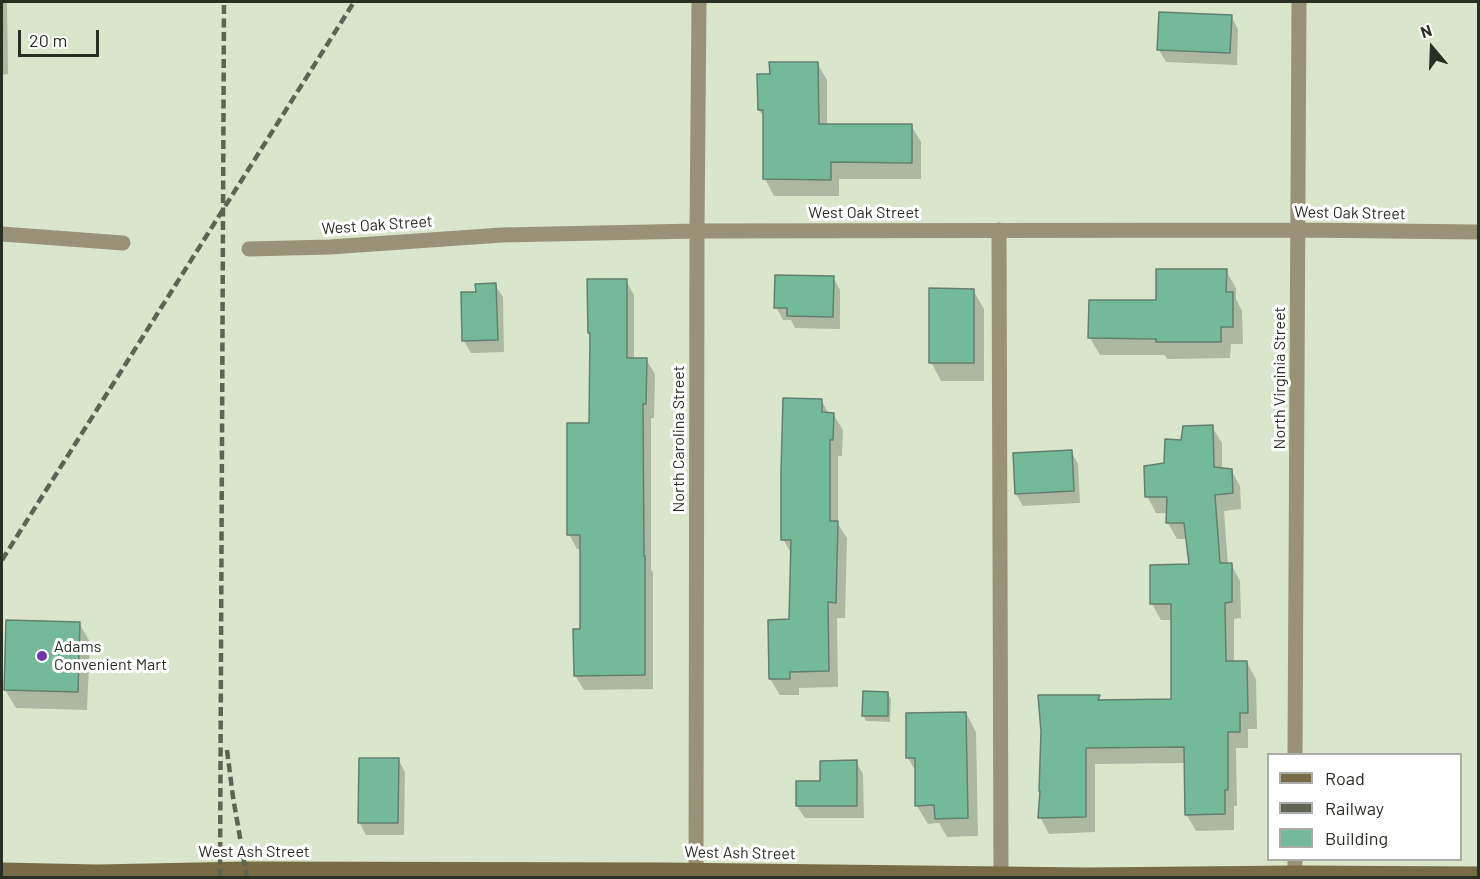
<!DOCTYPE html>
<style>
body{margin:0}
#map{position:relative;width:1480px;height:879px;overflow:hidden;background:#d9e6cb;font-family:Barlow,sans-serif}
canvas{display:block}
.frame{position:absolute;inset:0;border:3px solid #2a2f24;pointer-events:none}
.legend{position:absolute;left:1267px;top:753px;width:195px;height:108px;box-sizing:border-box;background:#fff;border:2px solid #aaaca7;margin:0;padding:8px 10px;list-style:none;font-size:18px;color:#2a2f24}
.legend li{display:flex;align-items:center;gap:12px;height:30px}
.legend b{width:30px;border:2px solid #aaaca7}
.north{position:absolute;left:1402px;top:18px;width:60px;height:60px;-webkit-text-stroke:4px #fff;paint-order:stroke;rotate:341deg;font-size:16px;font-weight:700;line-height:24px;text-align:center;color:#2a2f24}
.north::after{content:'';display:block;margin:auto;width:21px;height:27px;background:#2a2f24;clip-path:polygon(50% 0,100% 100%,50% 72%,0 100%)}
.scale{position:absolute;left:18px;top:30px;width:81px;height:27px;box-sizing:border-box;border:3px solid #2a2f24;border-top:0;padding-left:8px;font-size:18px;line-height:21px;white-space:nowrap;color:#2a2f24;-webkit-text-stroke:4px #fff;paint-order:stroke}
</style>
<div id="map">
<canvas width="1480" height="879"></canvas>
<div class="frame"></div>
<ul class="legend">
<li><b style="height:8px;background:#776c45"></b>Road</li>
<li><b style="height:8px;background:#5d6454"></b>Railway</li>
<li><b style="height:16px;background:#74b999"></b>Building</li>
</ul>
<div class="north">N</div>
<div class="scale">20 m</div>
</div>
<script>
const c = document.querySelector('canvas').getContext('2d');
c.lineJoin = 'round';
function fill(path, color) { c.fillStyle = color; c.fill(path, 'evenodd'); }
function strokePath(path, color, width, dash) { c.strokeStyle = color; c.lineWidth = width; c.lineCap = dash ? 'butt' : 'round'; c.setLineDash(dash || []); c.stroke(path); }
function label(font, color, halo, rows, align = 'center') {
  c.font = font + ' Barlow,sans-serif'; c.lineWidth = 6; c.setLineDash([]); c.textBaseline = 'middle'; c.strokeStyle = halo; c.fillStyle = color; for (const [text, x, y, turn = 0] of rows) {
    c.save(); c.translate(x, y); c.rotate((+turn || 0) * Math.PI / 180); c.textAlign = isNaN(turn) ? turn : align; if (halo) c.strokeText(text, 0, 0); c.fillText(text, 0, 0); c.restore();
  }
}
fill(new Path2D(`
 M 2,2 L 7,2 L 8,74 L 2,75 Z
 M 1231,16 L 1238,29 L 1237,65 L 1166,62 L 1159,50 Z
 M 817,63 L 827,80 L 827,125 L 911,125 L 921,142 L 921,179 L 839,179 L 839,196 L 774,196 L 765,179 L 765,119 L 759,110 L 759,75 L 771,75 Z
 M 1226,271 L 1236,288 L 1236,299 L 1242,311 L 1243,344 L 1231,344 L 1230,358 L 1167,359 L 1165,355 L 1100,355 L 1090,338 L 1157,302 Z
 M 833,277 L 840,290 L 840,329 L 795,328 L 791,320 L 783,320 L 776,307 Z
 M 626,281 L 634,295 L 634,359 L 646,359 L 655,374 L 654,418 L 651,418 L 651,570 L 653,572 L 653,689 L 584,690 L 575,675 L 581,631 L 582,549 L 577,549 L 569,534 L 590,424 L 592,337 L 589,332 Z
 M 495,285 L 503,297 L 504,352 L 471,353 L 464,341 L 462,294 L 477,293 Z
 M 973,290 L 984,309 L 984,381 L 941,381 L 931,362 Z
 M 821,400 L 829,414 L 833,414 L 843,430 L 842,456 L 838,456 L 838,524 L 847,538 L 845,618 L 837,618 L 838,687 L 799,688 L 799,695 L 780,695 L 770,679 L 790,621 L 792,555 L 783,539 Z
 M 1212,427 L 1222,443 L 1222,469 L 1231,470 L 1240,486 L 1241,509 L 1224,511 L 1228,565 L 1231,564 L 1240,581 L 1241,618 L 1234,619 L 1234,663 L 1247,663 L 1256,679 L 1257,729 L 1248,729 L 1248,748 L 1236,748 L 1237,806 L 1234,806 L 1234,830 L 1196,831 L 1186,814 L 1186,763 L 1095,764 L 1095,832 L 1049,834 L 1040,817 L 1099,697 L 1101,701 L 1173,701 L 1172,620 L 1161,620 L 1152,604 L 1191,565 L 1187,539 L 1177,539 L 1168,523 L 1168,513 L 1156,513 L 1147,496 L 1166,464 L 1183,441 Z
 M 1071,451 L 1078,464 L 1080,503 L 1023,506 L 1016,494 Z
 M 79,623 L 90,642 L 87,710 L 16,708 L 5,690 Z
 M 888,694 L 891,699 L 890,722 L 866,721 L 863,715 Z
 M 966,713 L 976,732 L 978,836 L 947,837 L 939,823 L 928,824 L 917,806 L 916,772 L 908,758 Z
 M 398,759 L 405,772 L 404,835 L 366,835 L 359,822 Z
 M 856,762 L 863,774 L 864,818 L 805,818 L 797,806 L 821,782 Z`), '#0003');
const building = new Path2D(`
 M 1159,12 L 1232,15 L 1230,53 L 1157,50 Z
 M 769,62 L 818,62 L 819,124 L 912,124 L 912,163 L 831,162 L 831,180 L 763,179 L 763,110 L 758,110 L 757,74 L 770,74 Z
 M 1156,269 L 1227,269 L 1226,292 L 1233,292 L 1233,327 L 1221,327 L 1221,342 L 1156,342 L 1156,339 L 1088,338 L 1089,300 L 1156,300 Z
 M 775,275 L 834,276 L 833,317 L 787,316 L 787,308 L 774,308 Z
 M 587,279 L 627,279 L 627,358 L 647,358 L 646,404 L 643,404 L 644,556 L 645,556 L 645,675 L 574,676 L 573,629 L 580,629 L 580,535 L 567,535 L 567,423 L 589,423 L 590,333 L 588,333 Z
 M 496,283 L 498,340 L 462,341 L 461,292 L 476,292 L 475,284 Z
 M 929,288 L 974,289 L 974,363 L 929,363 Z
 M 783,398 L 822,399 L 822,412 L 834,413 L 833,440 L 830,440 L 830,521 L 838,521 L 836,603 L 828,602 L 829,671 L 790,672 L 790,679 L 769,679 L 768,620 L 789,619 L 791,540 L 781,540 L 781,471 Z
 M 1213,425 L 1214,467 L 1232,469 L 1233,493 L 1215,495 L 1220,563 L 1232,563 L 1232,602 L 1225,603 L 1226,661 L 1247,661 L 1248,713 L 1240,713 L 1240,732 L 1228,732 L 1228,790 L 1225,790 L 1225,814 L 1185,815 L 1184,747 L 1086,748 L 1086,817 L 1038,818 L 1040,791 L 1039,791 L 1041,732 L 1038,695 L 1100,695 L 1098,700 L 1171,699 L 1171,604 L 1150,604 L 1150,565 L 1189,564 L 1184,523 L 1166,523 L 1167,497 L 1145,497 L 1144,466 L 1164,463 L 1165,439 L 1181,440 L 1183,426 Z
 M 1072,450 L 1074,491 L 1015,494 L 1013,453 Z
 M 6,620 L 80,622 L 78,692 L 4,690 Z
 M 863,691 L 888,692 L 888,716 L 862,716 Z
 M 966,712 L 968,818 L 935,819 L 934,805 L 915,806 L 915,758 L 906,758 L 906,713 Z
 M 359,758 L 399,758 L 398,823 L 358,823 Z
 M 857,760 L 857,806 L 796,806 L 796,781 L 820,781 L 820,761 Z`);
fill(building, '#74b999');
strokePath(building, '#637f71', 1.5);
strokePath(new Path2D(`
 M 999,230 L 1001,874`), '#999278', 15);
strokePath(new Path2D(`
 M 2,234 L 123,243
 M 249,249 L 330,247 L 502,235 L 697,231 L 1298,230 L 1478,232
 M 1295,754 L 1299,2
 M 696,870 L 697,231 L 699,2
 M 1295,878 L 1295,860`), '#999278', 15);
strokePath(new Path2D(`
 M 2,870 L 98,872 L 246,869 L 665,870 L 1087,875 L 1295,873 L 1478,874`), '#776c45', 15);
strokePath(new Path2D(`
 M 2,560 L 354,2
 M 227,750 L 233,797 L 247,878
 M 220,878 L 224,2`), '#5d6454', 4.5, [9, 4.5]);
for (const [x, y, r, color] of [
 [42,656,6,"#7035ab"]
]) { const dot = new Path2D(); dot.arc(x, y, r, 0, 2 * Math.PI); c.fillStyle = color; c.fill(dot); strokePath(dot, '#fff', 2); }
label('16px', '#2a2f24', '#fff', [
 ["West Oak Street",864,213],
 ["West Oak Street",1350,213,1],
 ["West Oak Street",377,225,-4],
 ["North Virginia Street",1280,378,-90],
 ["North Carolina Street",679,439,-90],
 ["West Ash Street",254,852],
 ["West Ash Street",740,853,1]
]);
label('16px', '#2a2f24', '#fff', [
 ["Adams",54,647],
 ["Convenient Mart",54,665]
], 'left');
</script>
